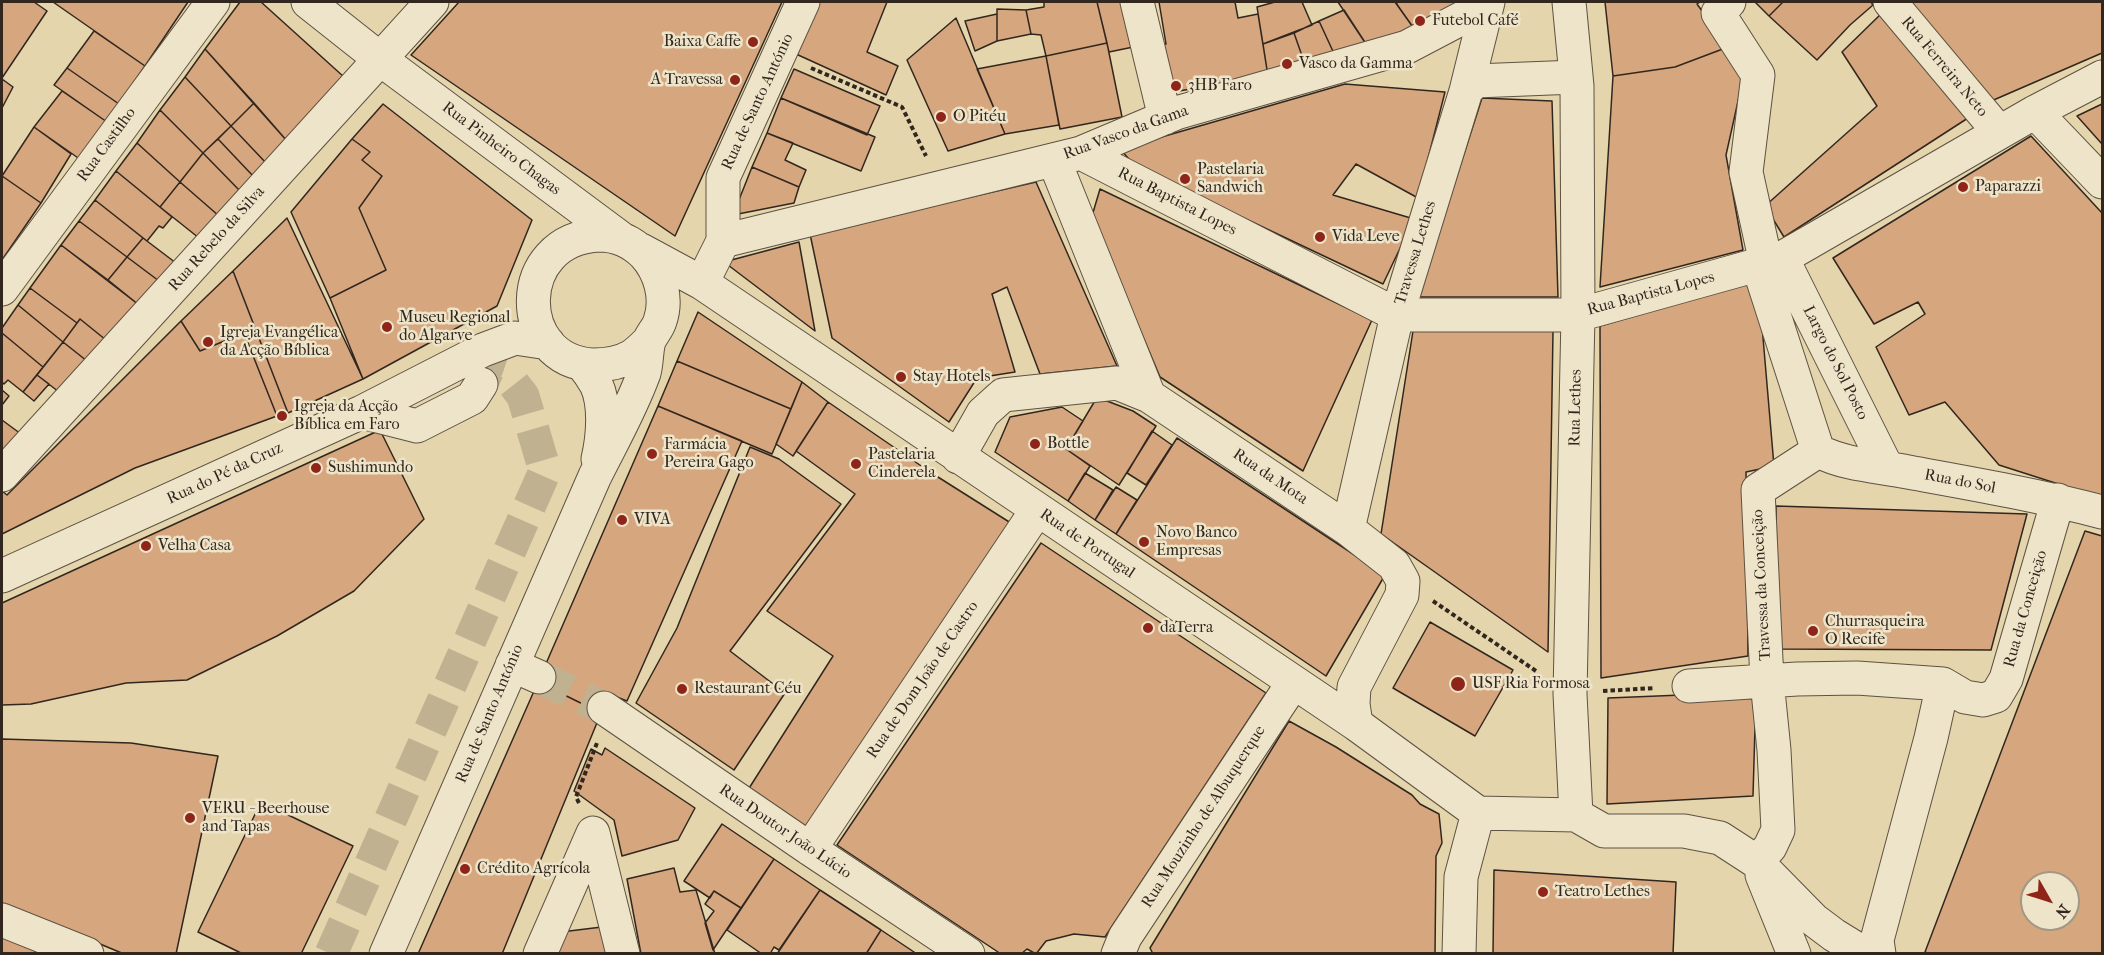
<!DOCTYPE html>
<meta charset="utf-8">
<style>
body{margin:0}
#map{position:relative;width:2104px;height:955px;overflow:hidden;background:#e4d5ac;font-family:"IM FELL French Canon",serif}
canvas{display:block}
.frame{position:absolute;inset:0;border:3px solid #32271e;pointer-events:none}
.north{position:absolute;left:2020px;top:871px;width:60px;height:60px;box-sizing:border-box;background:#ede4c9;border:2px solid #a29885;border-radius:50%;rotate:129deg;font-size:16px;font-weight:700;line-height:24px;text-align:center;color:#32271e}
.north::after{content:'';display:block;margin:auto;width:21px;height:27px;background:#8f2418;clip-path:polygon(50% 0,100% 100%,50% 72%,0 100%)}
</style>
<div id="map">
<canvas width="2104" height="955"></canvas>
<div class="frame"></div>
<div class="north">N</div>
</div>
<script>
const c = document.querySelector('canvas').getContext('2d');
c.lineJoin = 'round';
function fill(path, color) { c.fillStyle = color; c.fill(path, 'evenodd'); }
function strokePath(path, color, width, dash) { c.strokeStyle = color; c.lineWidth = width; c.lineCap = dash ? 'butt' : 'round'; c.setLineDash(dash || []); c.stroke(path); }
function label(font, color, halo, rows, align = 'center') {
  c.font = font + ' "IM FELL French Canon",serif'; c.lineWidth = 5; c.setLineDash([]); c.textBaseline = 'middle'; c.strokeStyle = halo; c.fillStyle = color; for (const [text, x, y, turn = 0] of rows) {
    c.save(); c.translate(x, y); c.rotate((+turn || 0) * Math.PI / 180); c.textAlign = isNaN(turn) ? turn : align; if (halo) c.strokeText(text, 0, 0); c.fillText(text, 0, 0); c.restore();
  }
}
const building = new Path2D(`
 M 2,2 L 34,2 L 47,11 L 2,78 Z
 M 53,2 L 188,2 L 145,66 Z
 M 240,2 L 261,2 L 344,77 L 287,141 L 205,49 Z
 M 459,2 L 782,2 L 675,236 L 411,55 Z
 M 818,2 L 887,2 L 867,52 L 898,66 L 886,95 L 796,54 Z
 M 1044,2 L 1097,2 L 1107,43 L 1046,56 L 1041,35 L 1031,34 L 1026,10 L 1044,7 Z
 M 1097,2 L 1132,2 L 1143,45 L 1109,52 Z
 M 1159,2 L 1235,2 L 1238,18 L 1258,14 L 1268,76 L 1167,93 L 1159,45 L 1166,44 Z
 M 1275,2 L 1302,2 L 1312,25 L 1263,44 L 1257,7 Z
 M 1338,2 L 1395,2 L 1415,30 L 1368,47 Z
 M 1399,2 L 1466,2 L 1415,30 L 1396,3 Z
 M 1605,2 L 1700,2 L 1697,4 L 1728,47 L 1675,67 L 1613,76 Z
 M 1755,2 L 1783,2 L 1769,16 Z
 M 1783,2 L 1871,2 L 1873,5 L 1850,25 L 1817,60 L 1769,16 Z
 M 1907,2 L 2102,2 L 2102,53 L 1989,102 Z
 M 997,9 L 1026,10 L 1031,34 L 997,41 Z
 M 1344,10 L 1368,47 L 1337,60 L 1319,21 Z
 M 1883,12 L 1968,118 L 1784,237 L 1765,206 L 1877,106 L 1842,52 Z
 M 997,14 L 997,41 L 975,51 L 965,21 Z
 M 956,18 L 1005,134 L 948,151 L 907,60 Z
 M 1319,21 L 1337,60 L 1307,70 L 1294,33 Z
 M 94,31 L 145,66 L 119,104 L 67,68 Z
 M 1294,33 L 1307,70 L 1268,76 L 1263,44 Z
 M 1107,43 L 1122,117 L 1060,129 L 1046,56 Z
 M 1728,47 L 1743,79 L 1726,155 L 1743,250 L 1600,287 L 1613,76 L 1675,67 Z
 M 205,49 L 254,103 L 231,126 L 185,77 Z
 M 1046,56 L 1059,125 L 1005,134 L 977,69 Z
 M 67,68 L 119,104 L 107,122 L 54,85 Z
 M 794,69 L 880,106 L 867,135 L 781,98 Z
 M 185,77 L 231,126 L 203,153 L 160,110 Z
 M 2,79 L 13,87 L 2,108 Z
 M 1345,84 L 1445,92 L 1418,198 L 1356,164 L 1333,195 L 1414,219 L 1383,284 L 1136,167 L 1120,149 Z
 M 62,91 L 107,122 L 81,160 L 34,127 Z
 M 781,98 L 875,137 L 861,171 L 767,133 Z
 M 1482,98 L 1552,101 L 1558,297 L 1418,297 Z
 M 254,103 L 287,141 L 267,164 L 231,126 Z
 M 383,104 L 532,220 L 497,306 L 363,379 L 330,298 L 386,270 L 359,208 L 382,176 L 362,160 L 370,152 L 352,139 Z
 M 2102,104 L 2102,144 L 2077,116 Z
 M 160,110 L 203,153 L 180,182 L 137,143 Z
 M 231,126 L 267,164 L 254,177 L 218,139 Z
 M 34,127 L 71,154 L 41,203 L 2,176 Z
 M 767,133 L 793,143 L 785,160 L 806,170 L 799,187 L 752,167 Z
 M 2031,136 L 2102,213 L 2102,498 L 1999,465 L 1945,402 L 1909,415 L 1876,347 L 1925,314 L 1918,302 L 1874,324 L 1833,258 Z
 M 218,139 L 254,177 L 241,192 L 203,153 Z
 M 352,139 L 370,152 L 362,160 L 382,176 L 359,208 L 386,270 L 330,298 L 291,212 Z
 M 137,143 L 180,182 L 160,207 L 116,171 Z
 M 203,153 L 241,192 L 219,216 L 180,182 Z
 M 752,167 L 799,187 L 794,203 L 733,215 Z
 M 116,171 L 172,217 L 163,228 L 159,226 L 147,241 L 95,200 Z
 M 2,176 L 41,203 L 2,260 Z
 M 180,182 L 219,216 L 199,238 L 160,207 Z
 M 1036,182 L 1117,366 L 1040,374 L 1007,287 L 992,294 L 1015,372 L 977,378 L 949,422 L 832,338 L 810,234 Z
 M 1100,189 L 1372,320 L 1303,471 L 1160,377 L 1092,216 Z
 M 95,200 L 143,238 L 127,257 L 79,221 Z
 M 287,218 L 363,379 L 288,413 L 233,271 Z
 M 79,221 L 127,257 L 108,280 L 61,245 Z
 M 143,238 L 176,263 L 159,281 L 127,257 Z
 M 799,242 L 815,331 L 724,262 Z
 M 61,245 L 139,305 L 106,340 L 80,319 L 77,323 L 30,288 Z
 M 127,257 L 159,281 L 139,305 L 108,280 Z
 M 233,271 L 250,315 L 288,413 L 277,416 L 244,333 L 200,351 L 181,321 Z
 M 1747,283 L 1762,326 L 1774,466 L 1746,472 L 1748,656 L 1601,678 L 1600,326 Z
 M 30,288 L 77,323 L 63,342 L 18,305 Z
 M 18,305 L 63,342 L 43,367 L 2,333 L 2,328 Z
 M 698,312 L 802,382 L 791,409 L 677,361 Z
 M 80,319 L 106,340 L 87,361 L 63,342 Z
 M 181,321 L 200,351 L 244,333 L 277,416 L 135,468 L 2,534 L 2,491 L 7,495 Z
 M 1413,331 L 1553,331 L 1548,652 L 1381,534 Z
 M 2,333 L 43,367 L 23,392 L 8,380 L 4,384 L 2,382 Z
 M 63,342 L 87,361 L 59,392 L 37,375 Z
 M 677,361 L 791,409 L 772,454 L 658,406 Z
 M 37,375 L 49,384 L 34,401 L 23,392 Z
 M 802,382 L 828,402 L 793,456 L 776,444 Z
 M 2,390 L 9,396 L 2,405 Z
 M 1096,399 L 1107,401 L 1133,411 L 1156,426 L 1119,485 L 1066,449 Z
 M 828,402 L 930,472 L 1014,525 L 804,832 L 746,793 L 833,656 L 767,611 L 855,494 L 796,451 Z
 M 658,406 L 742,441 L 627,701 L 609,694 L 601,713 L 538,682 Z
 M 1062,407 L 1083,421 L 1066,449 L 1090,466 L 1068,501 L 995,452 L 1010,417 Z
 M 2,420 L 21,434 L 2,455 Z
 M 380,430 L 424,519 L 354,591 L 277,636 L 187,680 L 126,683 L 31,704 L 2,705 L 2,603 Z
 M 1152,431 L 1172,445 L 1146,485 L 1127,473 Z
 M 1177,438 L 1385,575 L 1326,676 L 1116,534 Z
 M 750,447 L 779,459 L 841,504 L 730,651 L 785,693 L 734,770 L 636,703 L 677,628 Z
 M 1085,473 L 1113,490 L 1095,520 L 1068,501 Z
 M 1116,487 L 1137,500 L 1116,534 L 1095,520 Z
 M 1776,506 L 2027,514 L 1991,650 L 1778,649 Z
 M 2085,531 L 2102,536 L 2102,954 L 1929,954 L 1925,952 ZM 2032,883 L 2068,883 L 2068,919 L 2032,919 Z
 M 1041,543 L 1266,693 L 1105,937 L 1074,934 L 1046,941 L 1036,954 L 1027,949 L 1021,954 L 1001,954 L 837,845 Z
 M 1430,622 L 1513,670 L 1475,736 L 1393,688 Z
 M 538,682 L 601,713 L 502,954 L 418,954 Z
 M 1756,692 L 1753,796 L 1607,804 L 1608,698 Z
 M 1289,721 L 1336,747 L 1412,795 L 1420,804 L 1439,814 L 1442,843 L 1436,856 L 1435,954 L 1153,954 L 1150,948 Z
 M 2,739 L 131,743 L 218,756 L 176,954 L 124,954 L 2,903 Z
 M 605,748 L 695,808 L 678,840 L 622,856 L 614,820 L 574,791 L 591,749 L 602,755 Z
 M 261,802 L 353,846 L 301,954 L 243,954 L 198,932 Z
 M 722,824 L 774,859 L 741,908 L 714,891 L 710,898 L 684,881 Z
 M 774,859 L 820,890 L 779,950 L 774,947 L 770,954 L 762,954 L 727,930 Z
 M 674,868 L 680,892 L 696,890 L 715,954 L 641,954 L 627,879 Z
 M 1494,870 L 1676,882 L 1673,954 L 1493,954 Z
 M 820,890 L 881,930 L 866,954 L 777,954 Z
 M 714,891 L 741,908 L 713,950 L 705,923 L 714,911 L 705,904 Z
 M 610,926 L 616,954 L 557,954 L 561,932 Z
 M 881,930 L 917,954 L 866,954 Z
 M 2,937 L 43,954 L 2,954 Z`);
fill(building, '#d6a67f');
strokePath(building, '#32271e', 1.5);
strokePath(new Path2D(`
 M 539,677 L 604,708
 M 331,954 L 545,471 L 523,396 L 508,377 L 488,370 L 481,384`), '#c0b290', 33, [33, 16]);
const minor = new Path2D(`
 M 308,2 L 380,59 L 622,239
 M 1137,2 L 1165,118
 M 1569,2 L 1577,86 L 1578,315 L 1570,694 L 1576,815
 M 1729,2 L 1718,13 L 1758,75 L 1746,172 L 1766,263
 M 1890,2 L 1999,132
 M 1466,91 L 1488,2
 M 2035,112 L 2102,182
 M 1081,153 L 1397,315 L 1578,315 L 1782,258 L 2035,112 L 2102,77
 M 1054,160 L 1149,396
 M 723,241 L 723,178 L 803,2
 M 641,250 L 702,283 L 1356,724 L 1478,813
 M 1782,258 L 1887,468
 M 1758,265 L 1818,451
 M 706,275 L 723,241 L 1081,153 L 1176,113 L 1407,47 L 1487,5
 M 2,289 L 213,2
 M 582,364 C 587,370 592,377 596,384 C 606,405 603,437 598,459
 M 362,412 L 417,426 L 472,398 L 481,384
 M 1818,451 C 1846,465 1877,466 1908,472 C 1973,484 2038,495 2102,512
 M 958,457 L 983,413 L 1003,395 L 1117,383 L 1149,396 L 1348,529 L 1394,565 L 1403,581 L 1402,595 L 1354,687 L 1353,704 L 1356,724
 M 2,475 L 432,2
 M 1348,529 L 1397,315 L 1466,91 L 1475,81 L 1576,77
 M 2,576 L 362,412 L 483,350 L 515,338 L 548,343
 M 512,665 L 539,677
 M 1689,686 L 1797,679 L 1857,678 L 1943,684 L 1965,697 L 1983,700 L 1996,696 L 2006,679 L 2058,500
 M 604,708 L 810,849 L 968,954
 M 1478,813 L 1576,815 L 1604,831 L 1684,831 L 1720,838 L 1757,862 L 1814,920 L 1834,935 L 1865,954
 M 810,849 L 1037,510
 M 1757,862 L 1770,847 L 1778,830 L 1774,750 L 1767,681 L 1758,490 L 1818,451
 M 1762,875 L 1794,954
 M 2,920 L 87,954
 M 386,954 L 595,476 C 612,442 631,409 644,373 C 647,363 646,351 649,341 C 652,334 658,328 660,321 C 668,298 660,271 644,254 C 632,242 616,235 599,235 C 512,239 513,361 593,365 C 606,365 620,363 632,356 C 638,352 644,346 649,341
 M 540,954 L 593,833 L 623,954
 M 1118,954 L 1125,937 L 1293,683
 M 1459,954 L 1461,877 L 1478,813
 M 1879,954 L 1877,940 L 1931,738 L 1943,684`);
strokePath(minor, '#5e5242', 35);
strokePath(new Path2D(`
 M 811,68 L 902,107 L 926,156
 M 1433,601 L 1536,671
 M 1603,691 L 1655,688
 M 579,803 L 576,797 L 597,743`), '#32271e', 4, [4.5, 3]);
strokePath(minor, '#ede4c9', 33);
for (const [x, y, r, color] of [
 [1420,21,6,"#8f2418"],
 [753,42,6,"#8f2418"],
 [1287,64,6,"#8f2418"],
 [735,80,6,"#8f2418"],
 [1176,86,6,"#8f2418"],
 [941,117,6,"#8f2418"],
 [1185,179,6,"#8f2418"],
 [1963,187,6,"#8f2418"],
 [1320,237,6,"#8f2418"],
 [387,327,6,"#8f2418"],
 [208,342,6,"#8f2418"],
 [901,377,6,"#8f2418"],
 [282,416,6,"#8f2418"],
 [1035,444,6,"#8f2418"],
 [652,454,6,"#8f2418"],
 [856,464,6,"#8f2418"],
 [316,468,6,"#8f2418"],
 [622,520,6,"#8f2418"],
 [1144,542,6,"#8f2418"],
 [146,546,6,"#8f2418"],
 [1148,628,6,"#8f2418"],
 [1813,631,6,"#8f2418"],
 [1458,684,8,"#8f2418"],
 [682,689,6,"#8f2418"],
 [190,818,6,"#8f2418"],
 [465,869,6,"#8f2418"],
 [1543,892,6,"#8f2418"]
]) { const dot = new Path2D(); dot.arc(x, y, r, 0, 2 * Math.PI); c.fillStyle = color; c.fill(dot); strokePath(dot, '#ede4c9', 2); }
label('16px', '#32271e', '#ede4c9', [
 ["Futebol Café",1432,21],
 ["Baixa Caffe",741,42,"right"],
 ["Vasco da Gamma",1299,64],
 ["A Travessa",723,80,"right"],
 ["3HB Faro",1188,86],
 ["O Pitéu",953,117],
 ["Pastelaria",1197,170],
 ["Sandwich",1197,188],
 ["Paparazzi",1975,187],
 ["Vida Leve",1332,237],
 ["Museu Regional",399,318],
 ["do Algarve",399,336],
 ["Igreja Evangélica",220,333],
 ["da Acção Bíblica",220,351],
 ["Stay Hotels",913,377],
 ["Igreja da Acção",294,407],
 ["Bíblica em Faro",294,425],
 ["Bottle",1047,444],
 ["Farmácia",664,445],
 ["Pereira Gago",664,463],
 ["Pastelaria",868,455],
 ["Cinderela",868,473],
 ["Sushimundo",328,468],
 ["VIVA",634,520],
 ["Novo Banco",1156,533],
 ["Empresas",1156,551],
 ["Velha Casa",158,546],
 ["Churrasqueira",1825,622],
 ["O Recife",1825,640],
 ["daTerra",1160,628],
 ["USF Ria Formosa",1472,684],
 ["Restaurant Céu",694,689],
 ["VERU - Beerhouse",202,809],
 ["and Tapas",202,827],
 ["Crédito Agrícola",477,869],
 ["Teatro Lethes",1555,892]
], 'left');
label('16px', '#32271e', '#ede4c9', [
 ["Rua Ferreira Neto",1944,67,50],
 ["Rua de Santo António",758,102,-65],
 ["Rua Vasco da Gama",1126,133,-20],
 ["Rua Castilho",107,145,-54],
 ["Rua Pinheiro Chagas",501,149,37],
 ["Rua Baptista Lopes",1177,202,27],
 ["Rua Rebelo da Silva",217,239,-48],
 ["Travessa Lethes",1416,253,-73],
 ["Rua Baptista Lopes",1651,294,-15],
 ["Largo do Sol Posto",1835,363,63],
 ["Rua Lethes",1576,408,-89],
 ["Rua do Pé da Cruz",225,474,-25],
 ["Rua da Mota",1270,477,34],
 ["Rua do Sol",1960,482,11],
 ["Rua de Portugal",1087,544,34],
 ["Travessa da Conceição",1762,585,-93],
 ["Rua da Conceição",2026,609,-74],
 ["Rua de Dom João de Castro",923,680,-56],
 ["Rua de Santo António",490,714,-67],
 ["Rua Mouzinho de Albuquerque",1204,817,-57],
 ["Rua Doutor João Lúcio",785,832,34]
]);
</script>
